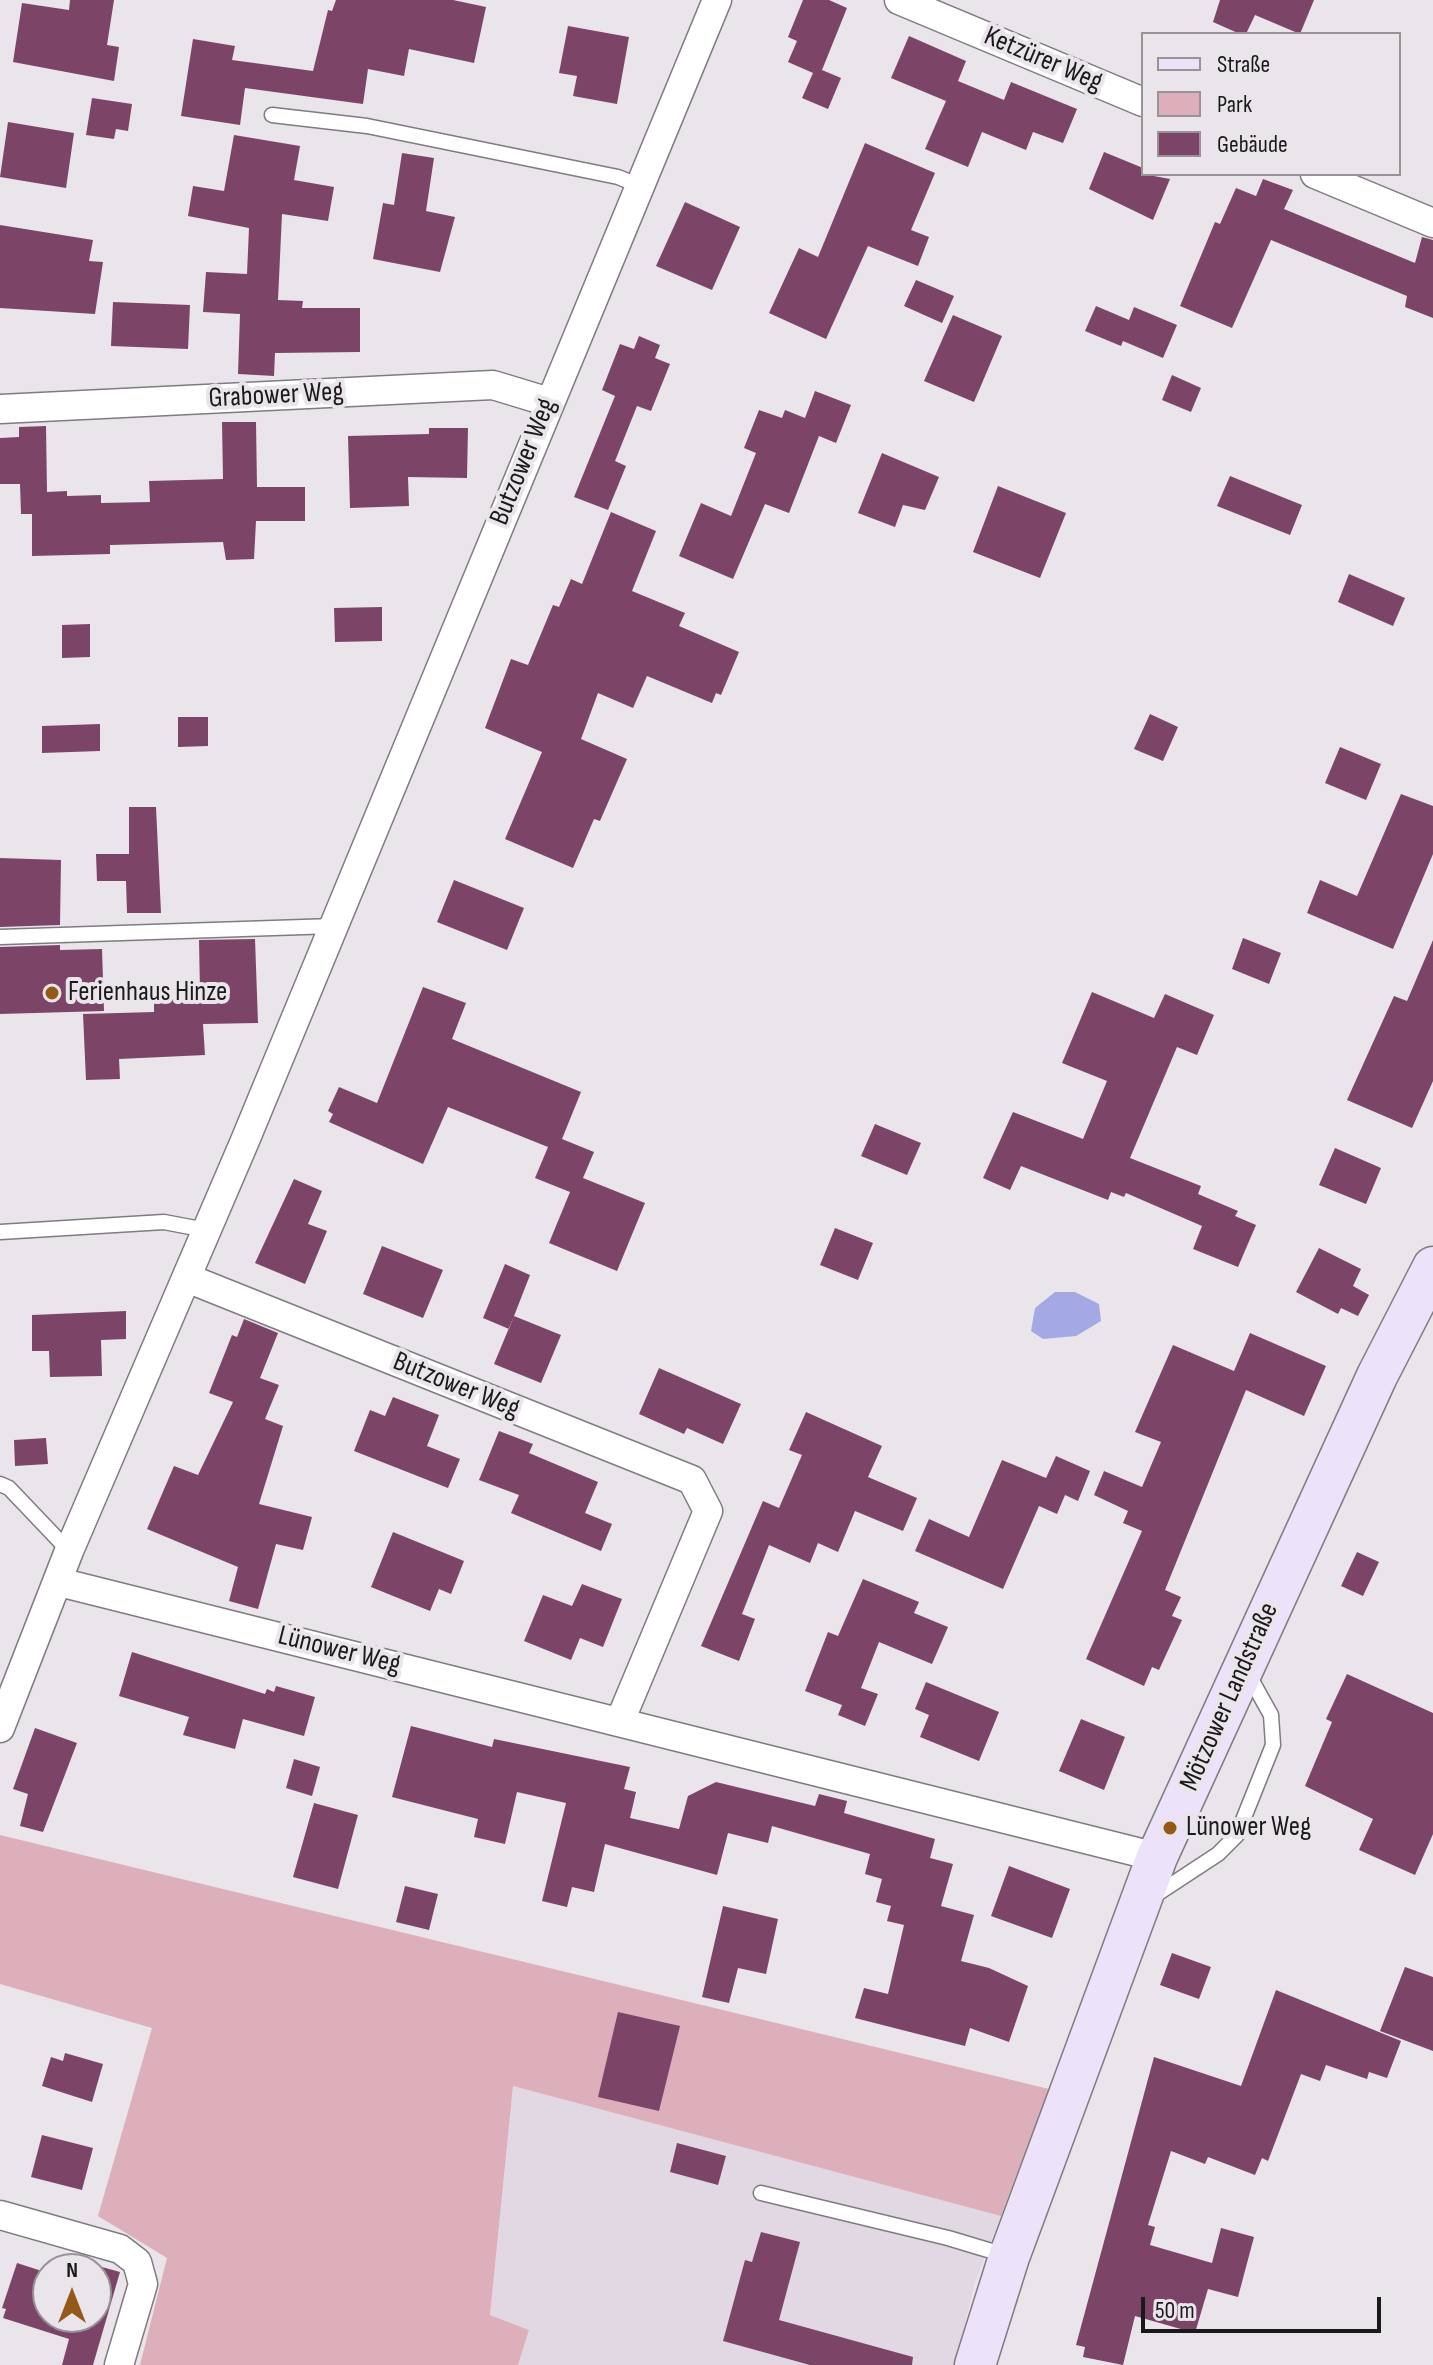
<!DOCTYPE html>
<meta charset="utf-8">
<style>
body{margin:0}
#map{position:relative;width:1433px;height:2365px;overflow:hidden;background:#eae5ea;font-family:"Sofia Sans Condensed",sans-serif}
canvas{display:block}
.legend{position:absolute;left:1141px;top:32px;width:260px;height:144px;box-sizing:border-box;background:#eae5ea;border:2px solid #979397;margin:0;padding:10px 14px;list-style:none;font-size:24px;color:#1b191b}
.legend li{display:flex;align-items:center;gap:16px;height:40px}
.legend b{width:40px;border:2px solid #979397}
.north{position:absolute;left:32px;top:2253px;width:80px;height:80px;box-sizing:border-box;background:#eae5ea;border:2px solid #979397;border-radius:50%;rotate:0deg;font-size:22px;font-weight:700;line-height:32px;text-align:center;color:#1b191b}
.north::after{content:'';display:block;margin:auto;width:28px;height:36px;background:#945918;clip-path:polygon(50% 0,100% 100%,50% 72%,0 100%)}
.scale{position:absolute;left:1141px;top:2297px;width:240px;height:36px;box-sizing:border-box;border:4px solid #1b191b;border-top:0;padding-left:10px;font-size:24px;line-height:28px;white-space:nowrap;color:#1b191b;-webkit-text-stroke:6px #eae5ea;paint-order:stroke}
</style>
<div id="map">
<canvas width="1433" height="2365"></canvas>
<ul class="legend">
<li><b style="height:10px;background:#ece2fa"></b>Straße</li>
<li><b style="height:22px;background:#ddafba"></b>Park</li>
<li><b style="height:22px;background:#7c4568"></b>Gebäude</li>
</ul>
<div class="north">N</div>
<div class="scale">50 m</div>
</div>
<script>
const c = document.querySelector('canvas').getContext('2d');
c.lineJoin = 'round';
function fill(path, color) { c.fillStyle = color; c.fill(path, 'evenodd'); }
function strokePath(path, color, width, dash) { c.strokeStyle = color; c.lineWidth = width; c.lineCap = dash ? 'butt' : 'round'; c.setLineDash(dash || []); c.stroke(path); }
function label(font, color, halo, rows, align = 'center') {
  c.font = font + ' "Sofia Sans Condensed",sans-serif'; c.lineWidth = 8; c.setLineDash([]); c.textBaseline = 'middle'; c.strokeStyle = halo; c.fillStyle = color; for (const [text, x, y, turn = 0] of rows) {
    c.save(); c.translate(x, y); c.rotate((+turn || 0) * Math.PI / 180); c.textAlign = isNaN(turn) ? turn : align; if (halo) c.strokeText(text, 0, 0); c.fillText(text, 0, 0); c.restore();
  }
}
fill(new Path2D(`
 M 513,2086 L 1001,2216 L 975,2282 L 955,2365 L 518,2365 L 529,2330 L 490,2315 Z`), '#e2d8e3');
fill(new Path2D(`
 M 0,1835 L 1049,2089 L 1001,2216 L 513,2086 L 490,2315 L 529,2330 L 518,2365 L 140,2365 L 167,2258 L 98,2216 L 152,2028 L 0,1984 Z`), '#ddafba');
fill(new Path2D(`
 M 1055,1292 L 1075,1292 L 1099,1304 L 1101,1321 L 1076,1336 L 1043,1339 L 1031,1331 L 1035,1308 Z`), '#a4a8e5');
fill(new Path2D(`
 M 70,0 L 114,0 L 107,45 L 119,47 L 114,81 L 13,62 L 22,3 L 69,10 Z
 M 336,0 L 453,0 L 486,7 L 474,63 L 409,49 L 404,76 L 368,69 L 363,104 L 245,88 L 240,125 L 181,116 L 193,39 L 235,46 L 232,60 L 313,71 L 328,10 L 332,11 Z
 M 803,0 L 829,0 L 847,8 L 822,70 L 841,78 L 828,109 L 802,98 L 813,73 L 788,62 L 797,41 L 788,37 Z
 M 1220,0 L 1314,0 L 1300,34 L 1255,15 L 1246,34 L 1240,34 L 1213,22 Z
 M 568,26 L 629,37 L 617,104 L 573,96 L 577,76 L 559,73 Z
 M 909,36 L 966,61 L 958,81 L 1004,100 L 1011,82 L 1077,109 L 1063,143 L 1033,132 L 1026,150 L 982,132 L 968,167 L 925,149 L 946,101 L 891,78 Z
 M 92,98 L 132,104 L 128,131 L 116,129 L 114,139 L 86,135 Z
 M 8,122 L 74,133 L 66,188 L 0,177 Z
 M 234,135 L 300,146 L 294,180 L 334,187 L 328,221 L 282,214 L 278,300 L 303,301 L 302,308 L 360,308 L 360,352 L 275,353 L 274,376 L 238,374 L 240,314 L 203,312 L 206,272 L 247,274 L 249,228 L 188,216 L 193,186 L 224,191 Z
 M 865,143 L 935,173 L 911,230 L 929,237 L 918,266 L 868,246 L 826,339 L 769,313 L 799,248 L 818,257 Z
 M 1104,152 L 1143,168 L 1143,174 L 1170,179 L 1153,220 L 1089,189 Z
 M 402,153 L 434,158 L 426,211 L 455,217 L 440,272 L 373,259 L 383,203 L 394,205 Z
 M 1263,179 L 1293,190 L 1284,209 L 1415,263 L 1422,237 L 1433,240 L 1433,318 L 1405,307 L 1407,296 L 1271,240 L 1232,328 L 1180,306 L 1215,222 L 1220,224 L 1236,188 L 1256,196 Z
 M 685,202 L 740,227 L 712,290 L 656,266 Z
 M 0,225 L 93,240 L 89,261 L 103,262 L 95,314 L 0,308 Z
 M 916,280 L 954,296 L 942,323 L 904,306 Z
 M 113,302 L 190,305 L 188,349 L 111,346 Z
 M 1096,306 L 1129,320 L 1134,307 L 1177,325 L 1163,358 L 1123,341 L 1121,346 L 1085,331 Z
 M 953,315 L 1002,336 L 974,402 L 924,381 Z
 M 639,336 L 660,345 L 655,358 L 670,364 L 651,411 L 637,406 L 615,461 L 626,466 L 608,510 L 574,497 L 615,396 L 602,390 L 620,344 L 634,349 Z
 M 1172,375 L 1201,388 L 1191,412 L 1162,400 Z
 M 815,391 L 851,405 L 836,443 L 819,436 L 789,513 L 765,504 L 733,579 L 679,556 L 701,503 L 731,516 L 756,453 L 744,448 L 759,410 L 782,418 L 785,410 L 805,418 Z
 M 222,422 L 256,422 L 257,487 L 305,487 L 305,521 L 256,521 L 254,559 L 226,560 L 223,542 L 110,545 L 110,554 L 32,556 L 32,514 L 21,514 L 20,484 L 0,484 L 0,438 L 19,437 L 19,427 L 46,426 L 47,492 L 67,491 L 67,496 L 101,495 L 101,503 L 150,502 L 149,481 L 223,479 Z
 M 429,428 L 468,428 L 467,478 L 408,477 L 409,506 L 350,508 L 348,436 L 429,434 Z
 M 882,453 L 939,477 L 925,510 L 903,505 L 895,527 L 858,513 Z
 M 1230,476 L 1302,505 L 1290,535 L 1217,506 Z
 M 998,486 L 1066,513 L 1040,578 L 973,552 Z
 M 611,512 L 656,531 L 632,591 L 685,613 L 679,626 L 739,652 L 721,695 L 716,693 L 712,703 L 647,676 L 633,708 L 598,693 L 581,739 L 627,759 L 600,821 L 594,819 L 573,868 L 505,839 L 542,752 L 485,728 L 511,659 L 528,665 L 553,605 L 559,607 L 571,579 L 582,584 Z
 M 1349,574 L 1405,598 L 1393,626 L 1338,602 Z
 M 382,607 L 382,641 L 335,642 L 334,608 Z
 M 90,624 L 90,657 L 62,658 L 62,625 Z
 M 1150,714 L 1178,727 L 1163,761 L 1134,749 Z
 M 178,717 L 208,717 L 208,746 L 178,747 Z
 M 100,724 L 100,751 L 42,753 L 42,726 Z
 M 1340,747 L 1381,764 L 1366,800 L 1325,783 Z
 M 1401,794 L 1433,806 L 1433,854 L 1393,949 L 1307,913 L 1320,880 L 1357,896 Z
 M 129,807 L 156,807 L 161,913 L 127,913 L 126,881 L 97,881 L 96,854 L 129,854 Z
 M 0,858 L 61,860 L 60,925 L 0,927 Z
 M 454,880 L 524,908 L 507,950 L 437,922 Z
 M 1243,938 L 1281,953 L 1269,984 L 1232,969 Z
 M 255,939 L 258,1023 L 203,1024 L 205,1055 L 119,1059 L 120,1079 L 86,1080 L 83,1014 L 154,1012 L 154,994 L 200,992 L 199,940 Z
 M 1433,940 L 1433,1081 L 1412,1128 L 1347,1100 L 1394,996 L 1407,1001 Z
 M 60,945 L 60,950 L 102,949 L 104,1011 L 0,1014 L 0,947 Z
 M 423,987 L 466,1003 L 452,1039 L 581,1092 L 562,1139 L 594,1152 L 583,1178 L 645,1203 L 617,1271 L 549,1243 L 570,1192 L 535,1178 L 548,1147 L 448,1107 L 423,1164 L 329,1122 L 333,1114 L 328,1111 L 339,1087 L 377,1103 Z
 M 1092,992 L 1154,1018 L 1165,994 L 1214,1015 L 1197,1055 L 1177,1047 L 1130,1158 L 1201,1186 L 1198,1194 L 1238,1211 L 1235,1216 L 1256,1225 L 1238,1267 L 1193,1249 L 1202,1226 L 1126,1193 L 1124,1197 L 1111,1192 L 1108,1200 L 1021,1166 L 1010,1190 L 983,1178 L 1013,1112 L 1083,1139 L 1107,1081 L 1062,1063 Z
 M 875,1124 L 921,1143 L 907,1175 L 861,1156 Z
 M 1335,1148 L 1381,1168 L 1366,1204 L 1319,1185 Z
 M 294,1179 L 322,1191 L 308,1224 L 327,1231 L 305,1284 L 255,1263 Z
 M 835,1228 L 873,1243 L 858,1280 L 820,1265 Z
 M 382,1246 L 443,1270 L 423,1318 L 363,1294 Z
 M 1319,1248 L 1361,1269 L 1353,1286 L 1369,1295 L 1358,1316 L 1341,1308 L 1338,1314 L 1296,1292 Z
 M 505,1264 L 530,1275 L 509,1329 L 483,1318 Z
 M 126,1311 L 126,1339 L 101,1340 L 102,1376 L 50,1377 L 49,1351 L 32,1351 L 32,1315 Z
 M 514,1316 L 561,1335 L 541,1383 L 494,1364 Z
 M 244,1319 L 278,1333 L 260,1378 L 279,1385 L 265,1419 L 283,1426 L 259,1504 L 312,1517 L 303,1550 L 276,1544 L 258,1609 L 229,1601 L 238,1567 L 147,1529 L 174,1466 L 198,1475 L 233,1402 L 209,1393 L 232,1335 L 237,1337 Z
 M 1250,1333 L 1326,1366 L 1304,1416 L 1246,1390 L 1165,1590 L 1181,1597 L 1172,1616 L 1182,1620 L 1159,1670 L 1152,1667 L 1144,1686 L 1086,1659 L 1142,1531 L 1123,1523 L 1128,1511 L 1094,1495 L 1104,1471 L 1142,1487 L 1161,1442 L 1135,1432 L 1173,1345 L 1234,1371 Z
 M 659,1368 L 741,1404 L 723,1444 L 687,1428 L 684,1434 L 639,1414 Z
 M 393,1397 L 439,1415 L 427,1446 L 460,1459 L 448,1488 L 354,1451 L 370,1410 L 385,1416 Z
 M 806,1412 L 882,1446 L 868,1477 L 917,1498 L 903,1531 L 855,1511 L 838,1552 L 818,1543 L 810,1563 L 769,1545 L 742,1614 L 755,1619 L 739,1661 L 701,1646 L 763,1501 L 779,1508 L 802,1455 L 789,1450 Z
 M 499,1431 L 533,1444 L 529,1453 L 598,1482 L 585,1513 L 612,1524 L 601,1551 L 511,1513 L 519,1495 L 479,1480 Z
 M 46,1438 L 48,1464 L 15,1466 L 14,1440 Z
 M 1056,1456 L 1090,1471 L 1078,1501 L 1065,1495 L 1057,1514 L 1039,1506 L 1003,1589 L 915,1551 L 929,1519 L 969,1537 L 1002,1460 L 1046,1478 Z
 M 393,1532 L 464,1561 L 451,1594 L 439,1589 L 430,1611 L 371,1587 Z
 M 1357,1552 L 1379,1562 L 1363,1596 L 1341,1586 Z
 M 863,1579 L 919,1602 L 914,1613 L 948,1627 L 932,1664 L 879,1642 L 861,1688 L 878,1694 L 865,1726 L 838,1715 L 842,1705 L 805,1691 L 828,1632 L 838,1636 Z
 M 582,1584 L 622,1599 L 603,1647 L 580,1638 L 571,1660 L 524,1641 L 543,1595 L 572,1606 Z
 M 132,1652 L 265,1694 L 267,1689 L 274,1692 L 276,1686 L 315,1697 L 304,1736 L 243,1719 L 235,1749 L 183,1735 L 189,1717 L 119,1696 Z
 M 1347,1674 L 1433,1713 L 1433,1834 L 1415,1875 L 1359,1850 L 1373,1819 L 1305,1786 L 1332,1722 L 1326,1719 Z
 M 926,1682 L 999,1712 L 979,1761 L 920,1737 L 929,1715 L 915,1709 Z
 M 1081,1719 L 1125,1737 L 1104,1790 L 1059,1771 Z
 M 411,1726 L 492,1747 L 494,1739 L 630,1767 L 624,1789 L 636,1792 L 630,1818 L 679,1829 L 688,1796 L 716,1782 L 815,1806 L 819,1794 L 847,1801 L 844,1813 L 935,1839 L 930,1858 L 953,1864 L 941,1906 L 974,1915 L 961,1961 L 989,1968 L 1028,1986 L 1009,2042 L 970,2028 L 965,2046 L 855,2018 L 864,1988 L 888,1994 L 904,1925 L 887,1921 L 891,1906 L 876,1902 L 882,1879 L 865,1874 L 870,1854 L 772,1826 L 768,1843 L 728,1833 L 717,1875 L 605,1844 L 594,1892 L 572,1887 L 567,1907 L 542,1901 L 566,1803 L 517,1792 L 505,1844 L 474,1837 L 478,1819 L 392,1797 Z
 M 35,1728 L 77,1743 L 43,1832 L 20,1826 L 28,1794 L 13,1789 Z
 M 294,1759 L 320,1767 L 312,1796 L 286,1788 Z
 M 314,1803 L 358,1815 L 338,1889 L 293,1877 Z
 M 1009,1866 L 1070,1889 L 1052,1938 L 991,1916 Z
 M 405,1886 L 438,1894 L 429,1930 L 396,1922 Z
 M 723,1906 L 778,1919 L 766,1974 L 738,1968 L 729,2003 L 702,1997 Z
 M 1172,1953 L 1211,1967 L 1199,1999 L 1160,1985 Z
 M 1405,1967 L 1433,1977 L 1433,2051 L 1380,2031 Z
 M 1276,1990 L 1401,2041 L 1387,2078 L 1369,2072 L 1367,2079 L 1326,2065 L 1320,2081 L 1301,2074 L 1268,2161 L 1262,2158 L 1255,2175 L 1208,2157 L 1205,2164 L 1171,2151 L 1148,2225 L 1155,2227 L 1150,2245 L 1212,2263 L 1221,2228 L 1254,2237 L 1238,2297 L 1208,2289 L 1195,2333 L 1135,2316 L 1123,2365 L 1083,2357 L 1085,2347 L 1076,2345 L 1154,2057 L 1241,2086 Z
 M 618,2012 L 680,2026 L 659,2111 L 598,2097 Z
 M 65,2053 L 103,2064 L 92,2102 L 42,2086 L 51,2057 L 63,2061 Z
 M 42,2135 L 93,2148 L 82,2190 L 31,2177 Z
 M 677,2143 L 726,2156 L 718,2185 L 670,2172 Z
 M 761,2232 L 800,2242 L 779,2320 L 913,2357 L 912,2365 L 810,2365 L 723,2341 L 745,2260 L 752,2262 Z
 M 17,2263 L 48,2273 L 48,2317 L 96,2317 L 96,2269 L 89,2269 L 91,2264 L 120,2272 L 93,2365 L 62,2365 L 69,2339 L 3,2318 L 6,2309 L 2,2308 Z`), '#7c4568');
const service = new Path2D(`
 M 272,115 L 367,126 L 618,177 L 640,186
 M 0,937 L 334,926
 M 0,1232 L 164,1222 L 206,1230
 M 0,1484 L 9,1488 L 69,1551
 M 1151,1898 L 1218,1854 L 1237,1835 L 1273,1745 L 1271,1715 L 1247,1672
 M 761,2193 L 948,2238 L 1008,2256`);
const minor = new Path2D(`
 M 899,0 L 1143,102
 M 1315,174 L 1433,223
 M 0,409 L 493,385 L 549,402
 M 187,1278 L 692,1480 L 708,1511 L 620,1721
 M 59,1582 L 1157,1857
 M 0,1728 L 69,1551 L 244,1143 L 717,0
 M 0,2215 L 120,2249 L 137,2262 L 143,2284 L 119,2365`);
const secondary = new Path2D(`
 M 975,2365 L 1009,2257 L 1157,1857 L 1377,1376 L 1433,1267`);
strokePath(service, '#7f7b80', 17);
strokePath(minor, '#7f7b80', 31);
strokePath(secondary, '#7f7b80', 43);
strokePath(service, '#fff', 14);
strokePath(minor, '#fff', 28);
strokePath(secondary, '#ece2fa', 40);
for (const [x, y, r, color] of [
 [52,993,8,"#945918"],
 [1170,1828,8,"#945918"]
]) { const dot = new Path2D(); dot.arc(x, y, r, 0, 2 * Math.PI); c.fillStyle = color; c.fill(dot); strokePath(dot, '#eae5ea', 3); }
label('28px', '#1b191b', '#eae5ea', [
 ["Ketzürer Weg",1043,60,23],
 ["Grabower Weg",276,396,-3],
 ["Butzower Weg",524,462,-68],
 ["Butzower Weg",456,1386,22],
 ["Lünower Weg",339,1651,14],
 ["Mötzower Landstraße",1230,1697,-66]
]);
label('28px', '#1b191b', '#eae5ea', [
 ["Ferienhaus Hinze",68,993],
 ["Lünower Weg",1186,1828]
], 'left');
</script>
